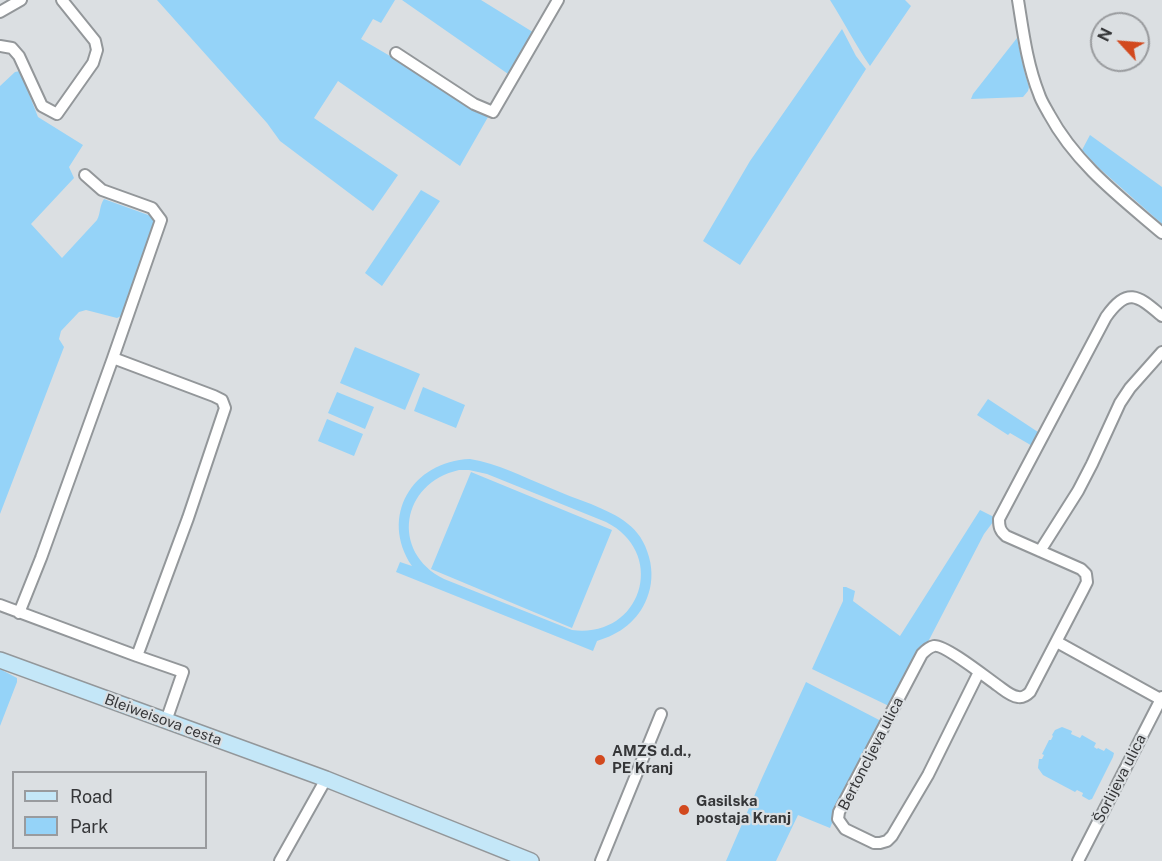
<!DOCTYPE html>
<meta charset="utf-8">
<style>
body{margin:0}
#map{position:relative;width:1162px;height:861px;overflow:hidden;background:#dbdfe2;font-family:"Public Sans",sans-serif}
canvas{display:block}
.legend{position:absolute;left:12px;top:771px;width:195px;height:78px;box-sizing:border-box;background:#dbdfe2;border:2px solid #999b9e;margin:0;padding:8px 10px;list-style:none;font-size:18px;color:#353638}
.legend li{display:flex;align-items:center;gap:12px;height:30px}
.legend b{width:30px;border:2px solid #999b9e}
.north{position:absolute;left:1090px;top:12px;width:60px;height:60px;box-sizing:border-box;background:#dbdfe2;border:2px solid #999b9e;border-radius:50%;rotate:296deg;font-size:16px;font-weight:700;line-height:24px;text-align:center;color:#353638}
.north::after{content:'';display:block;margin:auto;width:21px;height:27px;background:#d2491e;clip-path:polygon(50% 0,100% 100%,50% 72%,0 100%)}
</style>
<div id="map">
<canvas width="1162" height="861"></canvas>
<ul class="legend">
<li><b style="height:8px;background:#c4e7f8"></b>Road</li>
<li><b style="height:16px;background:#95d3f8"></b>Park</li>
</ul>
<div class="north">N</div>
</div>
<script>
const c = document.querySelector('canvas').getContext('2d');
c.lineJoin = 'round';
function fill(path, color) { c.fillStyle = color; c.fill(path, 'evenodd'); }
function strokePath(path, color, width, dash) { c.strokeStyle = color; c.lineWidth = width; c.lineCap = dash ? 'butt' : 'round'; c.setLineDash(dash || []); c.stroke(path); }
function label(font, color, halo, rows, align = 'center') {
  c.font = font + ' "Public Sans",sans-serif'; c.lineWidth = 4.5; c.setLineDash([]); c.textBaseline = 'middle'; c.strokeStyle = halo; c.fillStyle = color; for (const [text, x, y, turn = 0] of rows) {
    c.save(); c.translate(x, y); c.rotate((+turn || 0) * Math.PI / 180); c.textAlign = isNaN(turn) ? turn : align; if (halo) c.strokeText(text, 0, 0); c.fillText(text, 0, 0); c.restore();
  }
}
fill(new Path2D(`
 M 157,0 L 395,0 L 381,23 L 373,19 L 361,39 L 484,111 L 488,117 L 460,166 L 338,81 L 314,118 L 398,175 L 373,211 L 280,141 L 267,123 Z
 M 402,0 L 481,0 L 536,34 L 511,76 Z
 M 830,0 L 905,0 L 911,6 L 870,66 C 855,44 844,22 830,0 Z
 M 842,29 L 856,56 L 866,69 L 740,265 L 703,241 L 750,161 Z
 M 1017,38 L 1025,74 L 1029,87 L 1028,91 L 1023,97 L 971,99 L 973,94 Z
 M 20,71 L 38,117 L 83,145 L 69,167 L 74,178 L 31,224 L 62,258 L 97,220 C 101,212 99,207 104,199 L 151,216 L 155,223 L 123,315 L 117,318 L 86,310 L 79,312 L 61,331 L 59,339 L 64,347 L 0,514 L 0,86 L 15,72 Z
 M 1090,135 L 1162,187 L 1162,224 L 1099,168 L 1082,150 Z
 M 421,190 L 440,201 L 382,286 L 365,273 Z
 M 355,347 L 420,374 L 405,410 L 340,383 Z
 M 423,387 L 465,405 L 456,428 L 414,411 Z
 M 337,392 L 374,407 L 365,429 L 328,413 Z
 M 988,399 L 1041,434 L 1034,447 L 1010,433 L 1008,435 L 977,415 Z
 M 327,419 L 363,434 L 354,456 L 318,441 Z
 M 470,459 C 497,463 523,477 548,487 C 562,493 577,499 591,504 C 619,516 641,526 649,557 C 653,571 652,586 647,598 C 638,621 620,634 597,641 L 593,651 L 396,572 L 400,562 L 412,566 C 379,517 412,461 470,459 ZM 459,470 L 469,470 L 487,474 L 606,522 C 668,553 642,639 572,630 L 444,579 C 390,552 401,483 459,470 Z
 M 471,472 L 612,530 L 572,628 L 431,569 Z
 M 980,510 L 996,518 L 984,534 L 929,640 L 922,647 L 891,707 L 812,669 L 843,601 L 843,587 L 846,587 L 855,591 L 853,601 L 900,636 Z
 M 0,669 L 17,678 L 17,682 L 0,726 Z
 M 806,682 L 883,722 L 837,811 L 830,828 L 798,815 L 776,861 L 726,861 L 762,778 Z
 M 1062,727 L 1072,731 L 1071,734 L 1080,738 L 1082,735 L 1096,743 L 1094,747 L 1097,749 L 1098,748 L 1104,751 L 1106,748 L 1114,753 L 1113,757 L 1092,799 L 1089,800 L 1082,796 L 1083,793 L 1077,790 L 1075,792 L 1043,775 L 1038,768 L 1039,759 L 1042,759 L 1044,755 L 1042,754 L 1049,740 L 1051,740 L 1053,736 L 1052,735 L 1055,730 Z`), '#95d3f8');
const minor = new Path2D(`
 M 1018,0 C 1023,31 1027,64 1039,94 C 1041,101 1046,108 1049,114 C 1076,164 1120,197 1162,233
 M 0,12 L 21,0
 M 0,46 L 12,48 L 19,56 L 42,106 L 57,114 L 93,63 L 97,50 L 95,41 L 62,0
 M 396,53 L 474,104 L 493,112 L 558,0
 M 1040,551 L 1078,491 L 1092,464 L 1120,403 L 1130,388 L 1162,352
 M 0,605 L 137,656 L 188,518 L 225,408 L 222,400 L 214,396 L 113,358 L 161,220 L 152,208 L 102,190 L 85,175
 M 19,613 L 41,558 L 113,358
 M 1057,642 L 1162,700
 M 137,656 L 183,672 L 166,721
 M 979,672 L 928,775 L 892,836 L 887,841 L 880,843 L 874,843 L 845,829 L 838,819 L 839,812 L 922,654 C 926,650 929,647 934,646 C 944,644 987,678 997,685 C 1003,689 1010,696 1018,697 C 1023,698 1026,696 1030,692 L 1083,590 L 1087,582 L 1086,574 L 1081,569 L 1006,536 C 1000,531 999,527 999,519 L 1106,317 C 1128,286 1138,296 1162,316
 M 280,861 L 326,779
 M 601,861 L 661,714
 M 1078,861 L 1162,697`);
const secondary = new Path2D(`
 M 0,660 L 326,779 L 531,861`);
strokePath(minor, '#93979a', 14);
strokePath(secondary, '#93979a', 18);
strokePath(minor, '#fff', 10);
strokePath(secondary, '#c4e7f8', 15);
for (const [x, y, r, color] of [
 [600,760,6,"#d2491e"],
 [684,810,6,"#d2491e"]
]) { const dot = new Path2D(); dot.arc(x, y, r, 0, 2 * Math.PI); c.fillStyle = color; c.fill(dot); strokePath(dot, '#dbdfe2', 2); }
label('15px', '#353638', '#dbdfe2', [
 ["Bleiweisova cesta",163,720,20],
 ["Bertoncljeva ulica",871,754,-63],
 ["Šorlijeva ulica",1120,779,-63]
]);
label('bold 15px', '#353638', '#dbdfe2', [
 ["AMZS d.d.,",612,751],
 ["PE Kranj",612,768],
 ["Gasilska",696,801],
 ["postaja Kranj",696,818]
], 'left');
</script>
